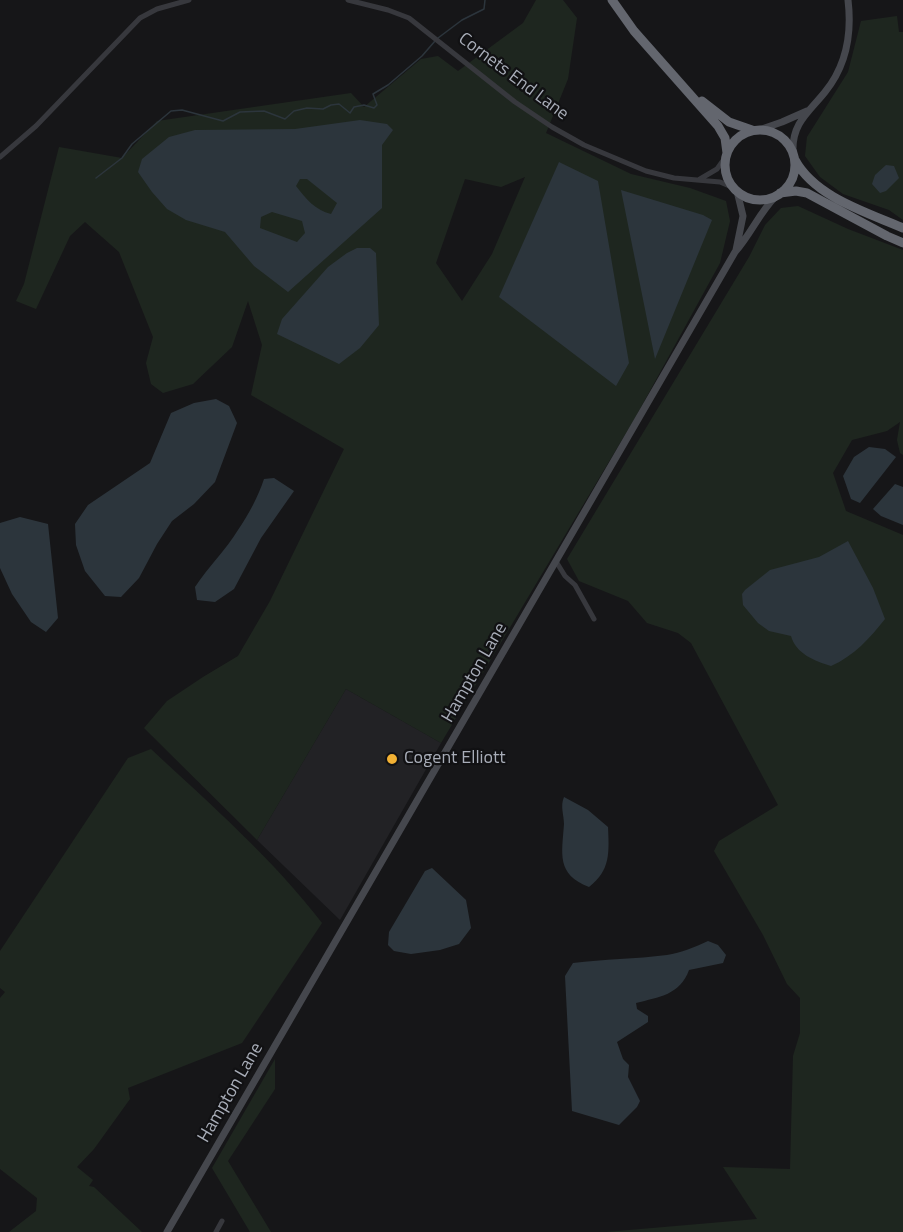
<!DOCTYPE html>
<style>
body{margin:0}
canvas{display:block;background:#161618}
</style>
<canvas width="903" height="1232"></canvas>
<script>
const c = document.querySelector('canvas').getContext('2d');
c.lineJoin = 'round';
function fill(path, color) { c.fillStyle = color; c.fill(path, 'evenodd'); }
function strokePath(path, color, width, dash) { c.strokeStyle = color; c.lineWidth = width; c.lineCap = dash ? 'butt' : 'round'; c.setLineDash(dash || []); c.stroke(path); }
function label(font, color, halo, rows, align = 'center') {
  c.font = font + ' "Titillium Web",sans-serif'; c.lineWidth = 4.5; c.setLineDash([]); c.textBaseline = 'middle'; c.strokeStyle = halo; c.fillStyle = color; for (const [text, x, y, turn = 0] of rows) {
    c.save(); c.translate(x, y); c.rotate((+turn || 0) * Math.PI / 180); c.textAlign = isNaN(turn) ? turn : align; if (halo) c.strokeText(text, 0, 0); c.fillText(text, 0, 0); c.restore();
  }
}
fill(new Path2D(`
 M 346,689 L 441,743 L 340,920 L 257,840 Z`), '#222225');
fill(new Path2D(`
 M 536,0 L 563,0 L 577,18 L 568,79 L 546,133 L 631,174 L 690,188 L 726,201 L 730,221 L 720,263 L 635,418 L 441,743 L 346,689 L 257,840 L 144,728 L 167,701 L 203,677 L 238,656 L 270,601 L 344,449 L 251,395 L 262,345 L 248,301 L 232,347 L 193,384 L 163,393 L 151,384 L 146,363 L 153,337 L 119,252 L 85,222 L 70,236 L 36,309 L 16,301 L 24,284 L 59,147 L 122,158 L 157,121 L 351,93 L 364,107 L 421,59 L 438,56 L 458,71 L 523,23 ZM 525,177 L 492,254 L 462,301 L 436,263 L 465,179 L 501,187 Z
 M 897,16 L 899,32 L 903,32 L 903,220 L 889,210 L 843,194 L 820,177 L 805,156 L 807,137 L 848,72 L 861,21 Z
 M 798,206 L 848,229 L 903,250 L 903,455 L 900,453 L 897,440 L 900,422 L 887,431 L 852,440 L 833,473 L 846,511 L 903,535 L 903,1232 L 606,1232 L 757,1219 L 723,1167 L 790,1169 L 793,1056 L 800,1033 L 800,998 L 787,984 L 763,935 L 714,851 L 719,841 L 778,805 L 691,643 L 678,633 L 647,623 L 628,601 L 579,581 L 567,559 L 749,257 L 765,225 L 781,208 Z
 M 151,749 C 209,803 274,860 322,923 L 242,1043 L 128,1088 L 130,1099 L 94,1149 L 77,1167 L 93,1180 L 89,1186 L 94,1187 L 142,1232 L 9,1232 L 36,1211 L 37,1198 L 0,1169 L 0,998 L 5,992 L 0,988 L 0,951 L 128,758 Z
 M 275,1059 L 275,1089 L 228,1161 L 271,1232 L 250,1232 L 212,1168 Z`), '#1e261f');
fill(new Path2D(`
 M 360,120 L 387,124 L 393,130 L 382,145 L 382,208 L 288,292 L 254,266 L 225,232 L 186,220 L 167,209 L 152,192 L 138,172 L 142,159 L 169,137 L 195,130 L 295,129 ZM 300,179 L 307,179 L 337,203 L 331,214 C 315,210 306,199 296,186 ZM 272,212 L 302,221 L 305,233 L 297,242 L 260,228 L 261,217 Z
 M 559,162 L 598,181 L 629,363 L 616,386 L 499,297 Z
 M 886,165 L 894,166 L 899,178 L 886,191 L 880,193 L 872,184 L 875,175 Z
 M 621,190 L 703,215 L 712,220 L 655,359 Z
 M 357,248 L 370,248 L 376,253 L 379,325 L 360,348 L 339,364 L 277,334 L 282,319 L 328,267 L 347,253 Z
 M 216,399 L 229,406 L 237,423 L 215,482 L 194,504 L 172,521 L 157,544 L 139,578 L 121,597 L 105,596 L 85,571 L 76,545 L 75,524 L 88,505 L 150,463 L 171,413 L 194,403 Z
 M 869,447 L 885,449 L 896,457 L 860,503 L 851,499 L 843,476 L 854,457 Z
 M 274,478 L 294,491 L 261,538 L 234,589 L 215,602 L 197,600 L 195,587 C 208,567 226,550 238,530 C 249,514 258,497 264,479 Z
 M 895,484 L 903,487 L 903,525 L 881,516 L 873,509 Z
 M 20,517 L 48,524 L 58,618 L 46,632 L 31,622 L 12,594 L 0,568 L 0,523 Z
 M 848,541 L 873,588 L 885,619 C 870,638 854,656 831,666 C 815,661 796,654 791,636 L 769,631 L 758,623 L 743,605 L 742,594 L 745,590 L 770,570 L 819,557 Z
 M 564,797 L 588,810 L 608,827 C 609,852 611,870 589,887 C 556,874 562,854 564,824 C 564,815 560,806 564,797 Z
 M 432,868 L 466,900 L 471,928 L 459,944 L 440,950 L 411,954 L 394,951 L 388,945 L 389,932 L 425,871 Z
 M 708,941 L 718,945 L 726,955 L 723,963 L 689,970 C 680,995 659,997 636,1003 L 637,1009 L 648,1016 L 648,1022 L 617,1042 L 623,1059 L 629,1065 L 628,1077 L 640,1101 L 637,1107 L 619,1125 L 572,1111 L 565,976 L 573,963 C 604,959 636,959 667,955 C 681,953 695,947 708,941 Z`), '#2c353c');
strokePath(new Path2D(`
 M 438,38 L 462,20 L 484,9 L 485,0
 M 96,178 L 122,158 L 132,144 L 171,111 L 182,110 L 223,121 L 240,112 L 264,111 L 285,119 L 294,111 L 307,108 L 323,109 L 331,105 L 339,104 L 350,113 L 354,107 L 364,105 L 374,108 L 377,105 L 373,94 L 388,85 L 422,56 L 435,41`), '#2c353c', 1.5);
strokePath(new Path2D(`
 M 348,0 L 388,10 L 409,18 L 515,102 L 552,127 L 584,145 L 646,171 L 674,178 L 720,182 L 734,188
 M 0,157 L 36,126 L 140,18 L 157,9 L 189,0
 M 700,179 L 717,169 L 727,155
 M 557,563 L 565,576 L 575,585 L 594,619
 M 216,1232 L 222,1221`), '#37383d', 5);
strokePath(new Path2D(`
 M 759,130 L 782,122 L 807,111
 M 793,151 C 792,123 809,112 825,92 C 846,66 852,33 848,0
 M 736,250 L 743,216 L 737,191
 M 167,1232 L 735,252 C 751,234 759,213 776,196`), '#45474d', 7);
strokePath(new Path2D(`
 M 612,0 L 634,31 L 718,126 L 725,138 L 727,153
 M 702,101 L 729,122 L 752,130
 M725 165a35 35 0 1 1 70 0a35 35 0 1 1-70 0Z
 M 795,160 C 815,197 866,212 903,228
 M 780,193 L 796,191 L 807,193 L 887,236 L 903,243`), '#63666e', 9);
for (const [x, y, r, color] of [
 [392,759,6,"#f2b134"]
]) { const dot = new Path2D(); dot.arc(x, y, r, 0, 2 * Math.PI); c.fillStyle = color; c.fill(dot); strokePath(dot, '#111113', 2); }
label('18px', '#a8adb8', '#111113', [
 ["Cornets End Lane",513,77,37],
 ["Hampton Lane",475,673,-60],
 ["Hampton Lane",231,1093,-60]
]);
label('18px', '#a8adb8', '#111113', [
 ["Cogent Elliott",404,759]
], 'left');
</script>
